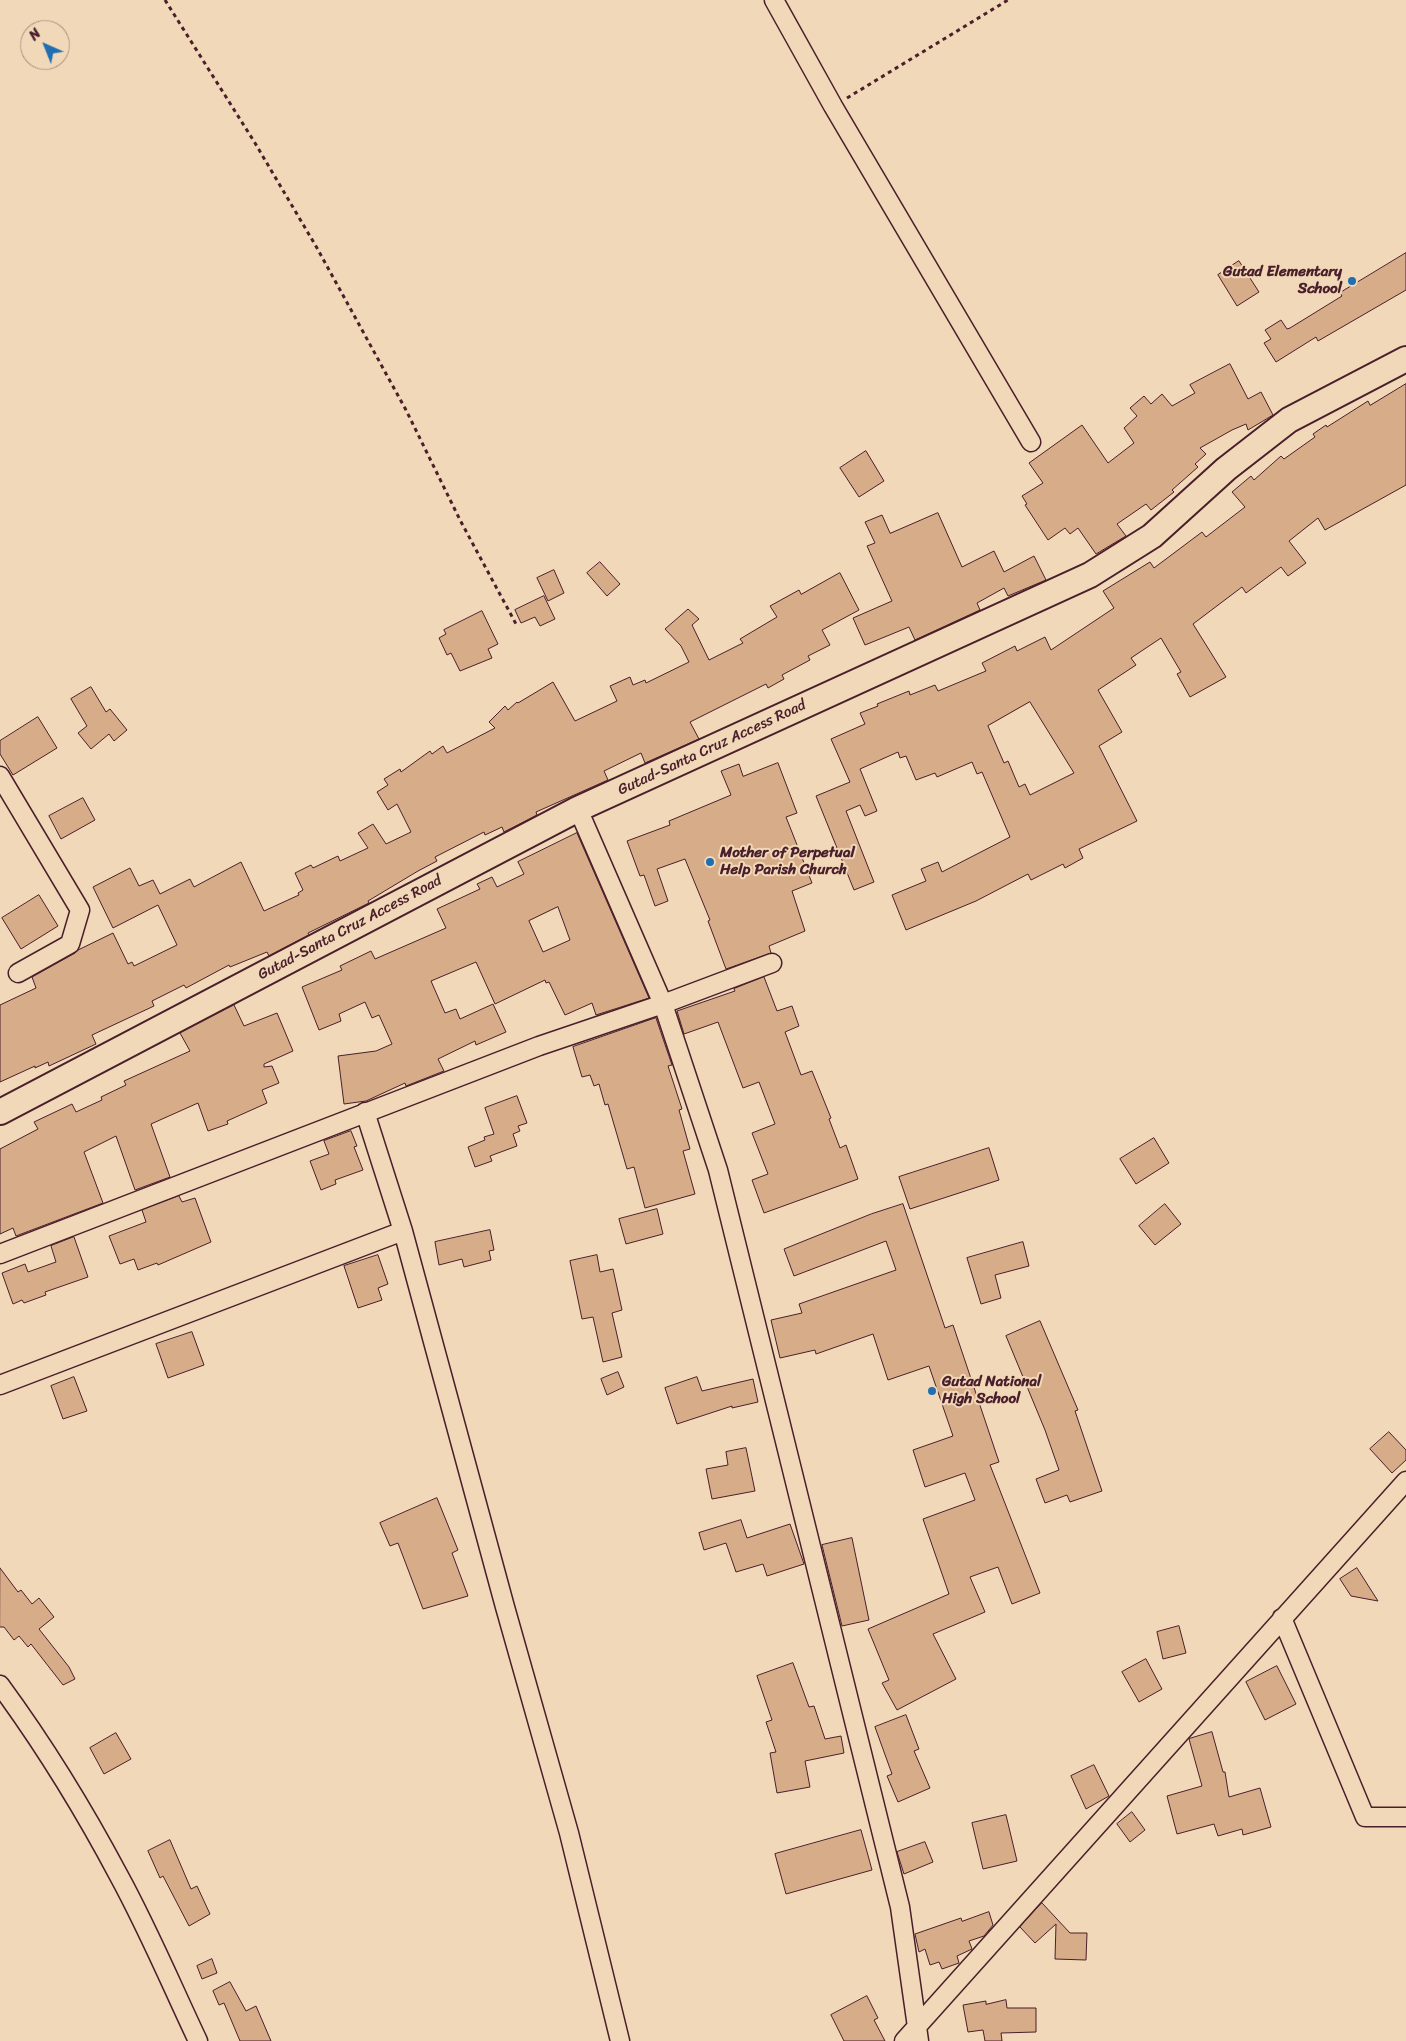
<!DOCTYPE html>
<style>
body{margin:0}
#map{position:relative;width:1406px;height:2041px;overflow:hidden;background:#f0d8b8;font-family:Sriracha,sans-serif}
canvas{display:block}
.north{position:absolute;left:20px;top:20px;width:50px;height:50px;box-sizing:border-box;background:#f0d8b8;border:1px solid #ae8e80;border-radius:50%;rotate:316deg;font-size:14px;font-weight:700;line-height:20px;text-align:center;color:#4a1f2b}
.north::after{content:'';display:block;margin:auto;width:18px;height:22px;background:#1f6fb2;clip-path:polygon(50% 0,100% 100%,50% 72%,0 100%)}
</style>
<div id="map">
<canvas width="1406" height="2041"></canvas>
<div class="north">N</div>
</div>
<script>
const c = document.querySelector('canvas').getContext('2d');
c.lineJoin = 'round';
function fill(path, color) { c.fillStyle = color; c.fill(path, 'evenodd'); }
function strokePath(path, color, width, dash) { c.strokeStyle = color; c.lineWidth = width; c.lineCap = dash ? 'butt' : 'round'; c.setLineDash(dash || []); c.stroke(path); }
function label(font, color, halo, rows, align = 'center') {
  c.font = font + ' Sriracha,sans-serif'; c.lineWidth = 4; c.setLineDash([]); c.textBaseline = 'middle'; c.strokeStyle = halo; c.fillStyle = color; for (const [text, x, y, turn = 0] of rows) {
    c.save(); c.translate(x, y); c.rotate((+turn || 0) * Math.PI / 180); c.textAlign = isNaN(turn) ? turn : align; if (halo) c.strokeText(text, 0, 0); c.fillText(text, 0, 0); c.restore();
  }
}
const building = new Path2D(`
 M 1406,253 L 1406,290 L 1318,341 L 1316,337 L 1276,362 L 1264,343 L 1271,339 L 1265,330 L 1281,320 L 1287,329 L 1290,328 L 1342,296 L 1340,293 Z
 M 1239,261 L 1259,292 L 1237,306 L 1218,275 Z
 M 1230,364 L 1248,399 L 1261,392 L 1273,415 L 1248,430 L 1246,424 L 1232,430 L 1200,448 L 1206,454 L 1195,464 L 1198,467 L 1172,490 L 1174,492 L 1151,510 L 1146,504 L 1117,524 L 1126,536 L 1096,554 L 1078,528 L 1070,534 L 1065,528 L 1048,540 L 1025,505 L 1027,504 L 1022,496 L 1043,483 L 1029,463 L 1082,425 L 1108,463 L 1134,443 L 1124,428 L 1137,416 L 1130,408 L 1144,396 L 1151,404 L 1162,394 L 1172,406 L 1195,393 L 1190,385 Z
 M 1406,384 L 1406,485 L 1325,530 L 1318,518 L 1289,541 L 1306,563 L 1288,576 L 1281,567 L 1246,593 L 1242,587 L 1193,624 L 1226,677 L 1190,697 L 1177,674 L 1181,672 L 1161,638 L 1131,658 L 1136,665 L 1098,690 L 1122,732 L 1099,746 L 1137,821 L 1079,849 L 1083,858 L 1065,868 L 1063,864 L 1031,880 L 1028,874 L 976,901 L 906,930 L 892,895 L 926,881 L 921,869 L 938,862 L 942,872 L 1010,837 L 982,772 L 977,774 L 972,762 L 937,777 L 935,773 L 916,780 L 906,756 L 900,758 L 898,752 L 860,769 L 877,811 L 865,816 L 860,805 L 846,811 L 874,882 L 854,890 L 816,796 L 850,782 L 831,739 L 865,724 L 860,713 L 878,706 L 877,704 L 909,691 L 910,695 L 935,685 L 938,691 L 986,671 L 982,663 L 1015,646 L 1017,651 L 1045,637 L 1051,650 L 1114,608 L 1103,591 L 1150,562 L 1154,568 L 1202,532 L 1206,537 L 1245,507 L 1232,492 L 1251,476 L 1254,480 L 1281,456 L 1284,459 L 1315,437 L 1313,434 L 1326,425 L 1327,427 L 1368,401 L 1370,405 ZM 1030,702 L 1074,773 L 1030,795 L 1025,784 L 1019,787 L 1008,761 L 1004,763 L 988,726 Z
 M 866,451 L 884,481 L 859,497 L 840,468 Z
 M 938,513 L 962,567 L 994,551 L 1004,572 L 1034,556 L 1046,580 L 1008,596 L 1004,588 L 977,603 L 980,610 L 915,640 L 909,627 L 865,645 L 853,618 L 892,601 L 867,546 L 875,543 L 865,522 L 882,515 L 890,533 Z
 M 600,562 L 620,584 L 607,596 L 587,573 Z
 M 554,570 L 564,593 L 548,601 L 537,578 Z
 M 840,573 L 859,610 L 822,630 L 830,645 L 808,656 L 810,660 L 782,675 L 784,679 L 768,688 L 766,684 L 690,722 L 699,739 L 645,763 L 641,753 L 604,771 L 608,780 L 536,812 L 537,815 L 504,832 L 502,827 L 485,835 L 484,832 L 435,857 L 437,861 L 418,871 L 368,901 L 369,903 L 308,933 L 309,935 L 269,956 L 267,952 L 230,967 L 229,965 L 186,988 L 184,985 L 152,1001 L 154,1006 L 92,1035 L 96,1044 L 49,1066 L 48,1062 L 35,1068 L 35,1066 L 0,1082 L 0,1005 L 36,988 L 32,977 L 75,953 L 78,950 L 113,933 L 128,964 L 132,962 L 134,966 L 177,945 L 158,905 L 113,928 L 93,887 L 130,868 L 139,886 L 153,880 L 160,894 L 190,879 L 194,887 L 241,862 L 264,911 L 299,895 L 298,893 L 303,890 L 295,873 L 311,865 L 313,868 L 338,856 L 340,861 L 368,848 L 358,833 L 373,824 L 386,844 L 411,832 L 397,804 L 388,810 L 377,792 L 388,785 L 384,779 L 400,769 L 401,772 L 430,751 L 432,754 L 443,746 L 447,753 L 495,728 L 489,722 L 505,706 L 508,710 L 517,702 L 518,703 L 553,682 L 575,721 L 617,701 L 610,686 L 630,677 L 633,685 L 645,680 L 646,683 L 689,662 L 681,646 L 665,629 L 688,609 L 699,619 L 692,625 L 709,660 L 743,643 L 740,639 L 777,617 L 770,606 L 799,590 L 801,594 Z
 M 544,596 L 555,619 L 540,626 L 535,617 L 521,623 L 515,610 Z
 M 482,611 L 498,644 L 488,649 L 492,658 L 460,671 L 451,653 L 447,655 L 439,638 L 446,634 L 444,630 Z
 M 91,687 L 106,712 L 110,709 L 127,730 L 114,741 L 109,734 L 91,749 L 78,733 L 87,726 L 71,699 Z
 M 38,717 L 57,748 L 13,775 L 0,754 L 0,741 Z
 M 778,763 L 797,813 L 786,817 L 812,883 L 792,891 L 805,931 L 769,946 L 771,953 L 726,969 L 708,921 L 710,920 L 685,859 L 657,869 L 668,901 L 655,906 L 644,875 L 640,876 L 627,841 L 670,825 L 669,821 L 731,795 L 721,771 L 739,764 L 743,776 Z
 M 83,798 L 95,820 L 61,839 L 49,816 Z
 M 577,833 L 649,998 L 596,1015 L 592,1003 L 565,1015 L 549,982 L 546,983 L 545,980 L 495,1004 L 476,962 L 431,981 L 445,1013 L 456,1009 L 460,1019 L 493,1004 L 506,1032 L 476,1045 L 475,1041 L 438,1059 L 444,1071 L 406,1086 L 405,1083 L 366,1101 L 344,1104 L 338,1056 L 376,1051 L 392,1044 L 379,1015 L 372,1018 L 365,1002 L 339,1014 L 341,1021 L 319,1030 L 302,987 L 342,970 L 340,966 L 371,951 L 375,959 L 446,928 L 437,909 L 480,889 L 477,884 L 492,877 L 497,887 L 524,874 L 518,862 ZM 558,907 L 570,940 L 543,952 L 529,921 Z
 M 39,895 L 58,926 L 21,949 L 2,918 Z
 M 764,977 L 777,1011 L 792,1006 L 799,1026 L 785,1032 L 801,1075 L 812,1071 L 831,1118 L 829,1119 L 840,1148 L 846,1145 L 858,1179 L 764,1213 L 752,1180 L 768,1174 L 752,1133 L 775,1124 L 759,1082 L 743,1088 L 718,1022 L 684,1034 L 677,1011 L 735,991 L 734,989 Z
 M 234,1005 L 244,1026 L 277,1013 L 293,1051 L 264,1064 L 264,1067 L 272,1066 L 279,1083 L 262,1090 L 267,1103 L 227,1121 L 228,1124 L 208,1131 L 198,1103 L 151,1124 L 170,1177 L 135,1190 L 116,1136 L 84,1152 L 103,1203 L 16,1236 L 13,1228 L 0,1234 L 0,1149 L 38,1129 L 34,1122 L 72,1104 L 76,1112 L 102,1100 L 101,1097 L 126,1085 L 124,1081 L 190,1051 L 180,1033 Z
 M 656,1018 L 672,1065 L 668,1066 L 682,1109 L 679,1110 L 690,1149 L 683,1151 L 695,1194 L 645,1208 L 634,1167 L 627,1169 L 608,1104 L 605,1105 L 599,1084 L 594,1086 L 590,1075 L 582,1077 L 573,1047 Z
 M 517,1096 L 527,1123 L 518,1126 L 520,1131 L 513,1134 L 517,1146 L 490,1156 L 492,1161 L 475,1167 L 468,1147 L 485,1140 L 484,1137 L 494,1134 L 485,1108 Z
 M 351,1131 L 357,1146 L 354,1147 L 363,1170 L 335,1180 L 336,1184 L 321,1190 L 310,1161 L 329,1154 L 324,1141 Z
 M 1154,1138 L 1169,1163 L 1136,1184 L 1120,1159 Z
 M 989,1148 L 999,1180 L 910,1209 L 899,1177 Z
 M 179,1196 L 182,1202 L 195,1198 L 211,1242 L 158,1265 L 157,1263 L 138,1270 L 134,1259 L 120,1264 L 109,1236 L 146,1222 L 142,1210 Z
 M 903,1204 L 945,1328 L 953,1325 L 999,1462 L 990,1465 L 1040,1593 L 1012,1604 L 998,1567 L 970,1577 L 985,1612 L 933,1634 L 956,1679 L 897,1710 L 882,1683 L 889,1680 L 868,1629 L 949,1594 L 923,1519 L 975,1500 L 965,1473 L 925,1487 L 913,1450 L 953,1436 L 929,1366 L 888,1380 L 873,1334 L 816,1354 L 815,1350 L 780,1358 L 771,1320 L 802,1313 L 799,1304 L 896,1270 L 886,1241 L 794,1276 L 784,1249 L 871,1214 Z
 M 1165,1204 L 1181,1224 L 1155,1245 L 1139,1226 Z
 M 657,1209 L 663,1234 L 626,1244 L 619,1219 Z
 M 490,1230 L 494,1250 L 489,1251 L 491,1260 L 464,1267 L 462,1259 L 439,1265 L 435,1242 Z
 M 74,1237 L 88,1277 L 45,1292 L 46,1295 L 24,1303 L 22,1300 L 13,1304 L 2,1273 L 25,1264 L 28,1272 L 56,1262 L 51,1246 Z
 M 1023,1242 L 1029,1266 L 995,1275 L 1001,1298 L 981,1304 L 967,1258 Z
 M 378,1255 L 388,1284 L 378,1288 L 382,1300 L 358,1308 L 344,1266 Z
 M 597,1255 L 600,1272 L 613,1269 L 622,1310 L 612,1313 L 622,1357 L 603,1362 L 593,1317 L 582,1319 L 570,1261 Z
 M 1040,1321 L 1078,1410 L 1075,1411 L 1102,1491 L 1070,1502 L 1067,1495 L 1045,1503 L 1036,1479 L 1059,1470 L 1045,1430 L 1006,1336 Z
 M 192,1332 L 204,1365 L 168,1378 L 156,1344 Z
 M 618,1372 L 624,1387 L 607,1395 L 601,1379 Z
 M 74,1377 L 87,1411 L 63,1419 L 51,1386 Z
 M 697,1377 L 702,1391 L 753,1379 L 758,1402 L 732,1408 L 732,1406 L 677,1424 L 665,1388 Z
 M 1389,1432 L 1406,1450 L 1406,1460 L 1392,1473 L 1370,1449 Z
 M 746,1448 L 755,1491 L 712,1499 L 706,1469 L 728,1465 L 726,1452 Z
 M 437,1498 L 458,1550 L 452,1553 L 468,1596 L 423,1609 L 398,1543 L 390,1546 L 380,1523 Z
 M 741,1520 L 747,1538 L 790,1524 L 804,1564 L 767,1576 L 763,1564 L 736,1572 L 726,1543 L 704,1550 L 699,1533 Z
 M 852,1538 L 869,1620 L 842,1626 L 822,1545 Z
 M 0,1568 L 18,1592 L 21,1590 L 32,1604 L 39,1598 L 54,1617 L 39,1629 L 69,1667 L 75,1679 L 63,1685 L 31,1644 L 28,1647 L 19,1636 L 14,1640 L 4,1627 L 0,1627 Z
 M 1357,1568 L 1378,1601 L 1351,1596 L 1340,1579 Z
 M 1179,1626 L 1186,1653 L 1163,1659 L 1157,1632 Z
 M 1146,1659 L 1162,1689 L 1139,1702 L 1122,1672 Z
 M 793,1663 L 809,1707 L 814,1706 L 825,1739 L 841,1736 L 844,1753 L 805,1761 L 810,1787 L 777,1793 L 770,1753 L 776,1752 L 766,1722 L 772,1720 L 757,1676 Z
 M 1277,1666 L 1296,1704 L 1265,1720 L 1246,1682 Z
 M 906,1715 L 919,1749 L 914,1751 L 930,1788 L 898,1802 L 887,1776 L 892,1774 L 875,1727 Z
 M 1212,1732 L 1223,1772 L 1225,1772 L 1229,1797 L 1260,1788 L 1271,1827 L 1243,1835 L 1242,1829 L 1218,1836 L 1214,1824 L 1177,1834 L 1167,1796 L 1202,1786 L 1189,1739 Z
 M 116,1733 L 131,1759 L 104,1774 L 90,1748 Z
 M 1094,1765 L 1109,1796 L 1086,1809 L 1071,1776 Z
 M 1132,1812 L 1145,1830 L 1130,1842 L 1117,1824 Z
 M 1006,1815 L 1017,1861 L 983,1869 L 972,1823 Z
 M 861,1830 L 872,1870 L 786,1894 L 775,1854 Z
 M 170,1840 L 191,1889 L 197,1886 L 210,1914 L 189,1926 L 163,1876 L 160,1878 L 148,1851 Z
 M 925,1842 L 933,1862 L 904,1874 L 897,1852 Z
 M 1042,1903 L 1070,1933 L 1087,1933 L 1086,1960 L 1055,1959 L 1056,1924 L 1035,1943 L 1020,1927 Z
 M 989,1912 L 993,1925 L 984,1936 L 969,1941 L 972,1949 L 957,1956 L 959,1963 L 942,1969 L 939,1962 L 930,1965 L 925,1949 L 919,1952 L 915,1934 L 961,1918 L 962,1921 Z
 M 212,1959 L 217,1973 L 202,1979 L 197,1966 Z
 M 230,1982 L 246,2011 L 256,2006 L 271,2041 L 240,2041 L 224,2003 L 219,2005 L 213,1991 Z
 M 867,1996 L 878,2018 L 874,2020 L 885,2041 L 844,2041 L 831,2015 Z
 M 1006,2000 L 1007,2008 L 1036,2008 L 1036,2032 L 1001,2033 L 1002,2041 L 985,2041 L 983,2030 L 968,2032 L 963,2005 L 986,2001 L 986,2004 Z`);
fill(building, '#d7ac88');
strokePath(building, '#4a1f2b', 1);
const street = new Path2D(`
 M 774,0 L 833,106 L 1031,442
 M 0,776 L 80,910 L 70,944 L 18,973
 M 578,809 L 663,1004 L 718,1170 L 900,1907 L 919,2041
 M 365,1112 L 403,1231 L 505,1607 L 569,1833 L 620,2041
 M 0,1254 L 539,1046 L 663,1004 L 772,963
 M 0,1385 L 403,1231
 M 1282,1618 L 1365,1817 L 1406,1817
 M 0,1685 C 44,1745 84,1810 119,1876 C 148,1929 172,1986 198,2041
 M 904,2041 L 1406,1481`);
const secondary = new Path2D(`
 M 0,1112 L 578,809 L 1090,575 L 1152,536 L 1226,469 L 1289,420 L 1406,359`);
strokePath(street, '#4a1f2b', 21);
strokePath(secondary, '#4a1f2b', 28);
strokePath(new Path2D(`
 M 165,0 L 255,143 L 317,248 L 406,410 L 460,520 L 516,624
 M 847,98 L 1008,0`), '#4a1f2b', 3, [4, 4]);
strokePath(street, '#f0d8b8', 18);
strokePath(secondary, '#f0d8b8', 24);
for (const [x, y, r, color] of [
 [1352,281,5,"#1f6fb2"],
 [710,862,5,"#1f6fb2"],
 [932,1391,5,"#1f6fb2"]
]) { const dot = new Path2D(); dot.arc(x, y, r, 0, 2 * Math.PI); c.fillStyle = color; c.fill(dot); strokePath(dot, '#f0d8b8', 2); }
label('bold 15px', '#4a1f2b', '#f0d8b8', [
 ["Gutad Elementary",1342,272,"right"],
 ["School",1342,289,"right"],
 ["Mother of Perpetual",720,853],
 ["Help Parish Church",720,870],
 ["Gutad National",942,1382],
 ["High School",942,1399]
], 'left');
label('15px', '#4a1f2b', '#f0d8b8', [
 ["Gutad-Santa Cruz Access Road",712,748,-25],
 ["Gutad-Santa Cruz Access Road",350,928,-28]
]);
</script>
